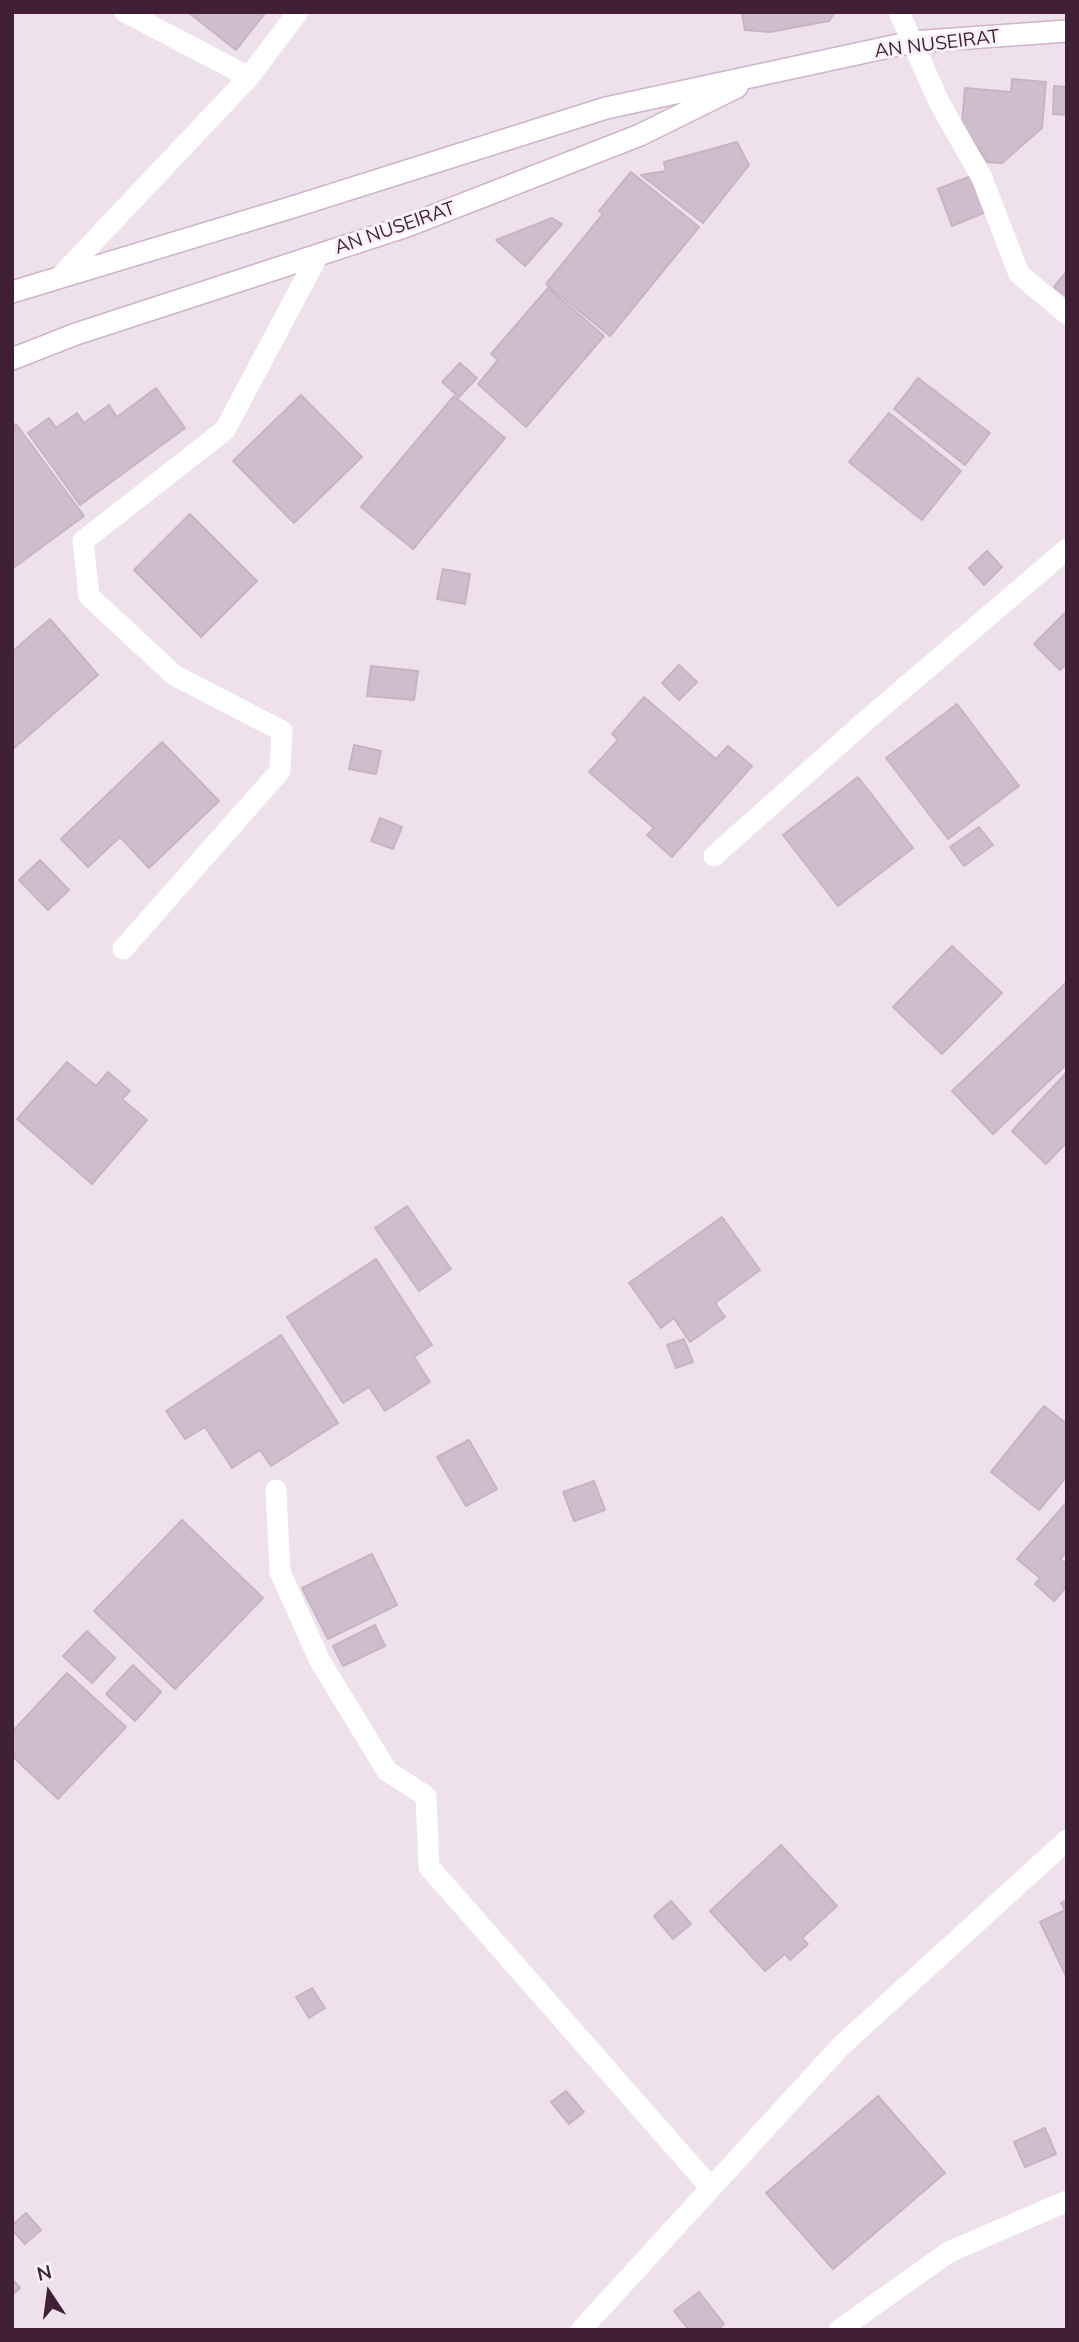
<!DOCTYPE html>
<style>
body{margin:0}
#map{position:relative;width:1079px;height:2342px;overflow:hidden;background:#eee1ec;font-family:Mulish,sans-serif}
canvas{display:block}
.frame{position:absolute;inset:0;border:14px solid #411f36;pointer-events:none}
.north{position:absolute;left:14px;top:2258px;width:70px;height:70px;-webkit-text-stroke:5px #faf2f9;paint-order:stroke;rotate:347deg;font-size:19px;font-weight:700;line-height:28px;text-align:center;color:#411f36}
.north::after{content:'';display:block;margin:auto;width:24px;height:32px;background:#411f36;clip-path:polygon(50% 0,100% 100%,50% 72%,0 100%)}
</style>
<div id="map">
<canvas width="1079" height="2342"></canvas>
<div class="frame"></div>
<div class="north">N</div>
</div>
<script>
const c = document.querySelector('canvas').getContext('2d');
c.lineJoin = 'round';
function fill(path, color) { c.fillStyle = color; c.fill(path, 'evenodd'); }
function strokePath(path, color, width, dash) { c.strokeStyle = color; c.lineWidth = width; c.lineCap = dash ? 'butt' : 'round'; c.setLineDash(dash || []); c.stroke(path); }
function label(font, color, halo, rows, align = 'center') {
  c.font = font + ' Mulish,sans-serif'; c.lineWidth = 6; c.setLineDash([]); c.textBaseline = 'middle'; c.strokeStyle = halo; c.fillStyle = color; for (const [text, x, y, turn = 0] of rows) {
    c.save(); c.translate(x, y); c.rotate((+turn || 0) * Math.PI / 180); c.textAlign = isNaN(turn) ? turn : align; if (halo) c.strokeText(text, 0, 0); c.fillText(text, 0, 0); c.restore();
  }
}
const building = new Path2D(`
 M 188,12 L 266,12 L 236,50 Z
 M 744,12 L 835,12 L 829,21 L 770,32 L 745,30 L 742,14 Z
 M 1012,79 L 1046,82 L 1042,128 L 1002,163 L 987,162 L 962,123 L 965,88 L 1011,92 Z
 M 1054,86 L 1067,87 L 1067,115 L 1053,114 Z
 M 737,142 L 749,165 L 703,223 L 641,175 L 666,171 L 664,162 Z
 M 631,172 L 699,227 L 610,336 L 546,284 L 603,214 L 599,211 Z
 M 971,176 L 986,212 L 952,226 L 938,189 Z
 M 552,218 L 562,224 L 525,266 L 496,240 Z
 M 1067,271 L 1067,297 L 1054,287 Z
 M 548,288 L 604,336 L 526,427 L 478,384 L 498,360 L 491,354 Z
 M 460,363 L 477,378 L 459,397 L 442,382 Z
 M 918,378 L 990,433 L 965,465 L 894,409 Z
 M 156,388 L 185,428 L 80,505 L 28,433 L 49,418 L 56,428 L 77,413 L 84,423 L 109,405 L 117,417 Z
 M 301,395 L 362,457 L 294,523 L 233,461 Z
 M 454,396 L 505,438 L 413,549 L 361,507 Z
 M 889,413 L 961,471 L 922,520 L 849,462 Z
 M 16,424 L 84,516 L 12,569 L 12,427 Z
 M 190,514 L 257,581 L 201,637 L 134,570 Z
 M 987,551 L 1002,567 L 984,585 L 969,568 Z
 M 443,569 L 470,574 L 465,604 L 437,599 Z
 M 1067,611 L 1067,664 L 1060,670 L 1034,644 Z
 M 50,619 L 98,675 L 13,749 L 12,652 Z
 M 679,665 L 697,682 L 679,700 L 662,683 Z
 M 371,666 L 418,671 L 414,700 L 367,696 Z
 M 644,697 L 716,759 L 728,746 L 752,766 L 672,857 L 647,835 L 654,828 L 589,772 L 618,740 L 612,734 Z
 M 957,704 L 1019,786 L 948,839 L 886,758 Z
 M 162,742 L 219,801 L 149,868 L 120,837 L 88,867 L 61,839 Z
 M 354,745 L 381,751 L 376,774 L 349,769 Z
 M 858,777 L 913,848 L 838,906 L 783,835 Z
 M 380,818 L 402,827 L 393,849 L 371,841 Z
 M 979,827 L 993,845 L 964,866 L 950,847 Z
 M 40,860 L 69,890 L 48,910 L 19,880 Z
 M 952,946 L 1002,993 L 942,1054 L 893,1007 Z
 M 1067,982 L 1067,1064 L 993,1134 L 952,1091 Z
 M 67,1062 L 96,1086 L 108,1072 L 130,1091 L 122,1099 L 147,1120 L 92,1184 L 17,1119 Z
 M 1067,1072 L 1067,1142 L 1046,1164 L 1012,1131 Z
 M 407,1206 L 451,1269 L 419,1291 L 375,1228 Z
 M 722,1217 L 760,1270 L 715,1303 L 725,1317 L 690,1342 L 674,1318 L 661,1328 L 629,1283 Z
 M 376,1259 L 432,1345 L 414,1357 L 430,1382 L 385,1411 L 369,1387 L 343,1403 L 287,1317 Z
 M 281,1335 L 338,1423 L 271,1466 L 260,1450 L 232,1468 L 205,1427 L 185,1439 L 166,1411 Z
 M 684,1339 L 693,1362 L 676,1368 L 667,1345 Z
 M 1044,1406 L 1067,1424 L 1067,1476 L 1039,1510 L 991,1472 Z
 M 469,1440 L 497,1489 L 466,1506 L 437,1457 Z
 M 594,1481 L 605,1510 L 574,1521 L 563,1492 Z
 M 1067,1502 L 1067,1552 L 1060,1559 L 1067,1564 L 1067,1586 L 1054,1601 L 1035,1584 L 1040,1578 L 1017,1559 Z
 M 182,1520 L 263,1598 L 175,1689 L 94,1611 Z
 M 372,1554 L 397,1605 L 328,1639 L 302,1588 Z
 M 375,1625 L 385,1646 L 343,1666 L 333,1646 Z
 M 87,1631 L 115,1658 L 92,1683 L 63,1656 Z
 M 133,1665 L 161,1692 L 135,1721 L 106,1694 Z
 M 67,1673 L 126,1727 L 58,1799 L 12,1756 L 12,1732 Z
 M 781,1845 L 837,1906 L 802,1938 L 808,1944 L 790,1960 L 785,1954 L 765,1971 L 710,1911 Z
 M 1067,1900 L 1067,1978 L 1040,1922 L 1065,1910 L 1061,1903 Z
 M 671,1901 L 691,1924 L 673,1939 L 654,1916 Z
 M 312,1988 L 325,2008 L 309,2018 L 296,1997 Z
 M 566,2091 L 584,2112 L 569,2124 L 551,2102 Z
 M 878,2096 L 945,2173 L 833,2269 L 766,2193 Z
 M 1045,2128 L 1056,2154 L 1025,2167 L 1014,2142 Z
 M 26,2213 L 41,2230 L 25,2244 L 12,2230 L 12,2225 Z
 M 12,2279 L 20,2288 L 12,2295 Z
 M 699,2292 L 724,2324 L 717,2330 L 689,2330 L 674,2311 Z`);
fill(building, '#cfbdcc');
strokePath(building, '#c8b3c4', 2);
const secondary = new Path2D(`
 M 12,292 L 296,206 L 606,108 L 912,42 L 1067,31
 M 12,359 L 76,334 L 407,226 L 640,135 L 737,87`);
strokePath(secondary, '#cfb3c8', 24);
strokePath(new Path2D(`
 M 125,12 L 249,77
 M 899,12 L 939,102 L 982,178 L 1019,274 L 1067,314
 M 62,275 L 249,77 L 298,12
 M 714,856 L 862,724 L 1067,549
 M 123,949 L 280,771 L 282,731 L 174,675 L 89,596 L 83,541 L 225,430 L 318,255
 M 276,1490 L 280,1572 L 320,1661 L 387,1771 L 426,1796 L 429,1867 L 711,2188
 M 581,2330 L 841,2046 L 1067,1840
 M 839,2330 L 949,2252 L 1067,2201`), '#fff', 21);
strokePath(secondary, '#fff', 21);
label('19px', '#411f36', '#faf2f9', [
 ["AN NUSEIRAT",937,44,-7],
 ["AN NUSEIRAT",395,228,-19]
]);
</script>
